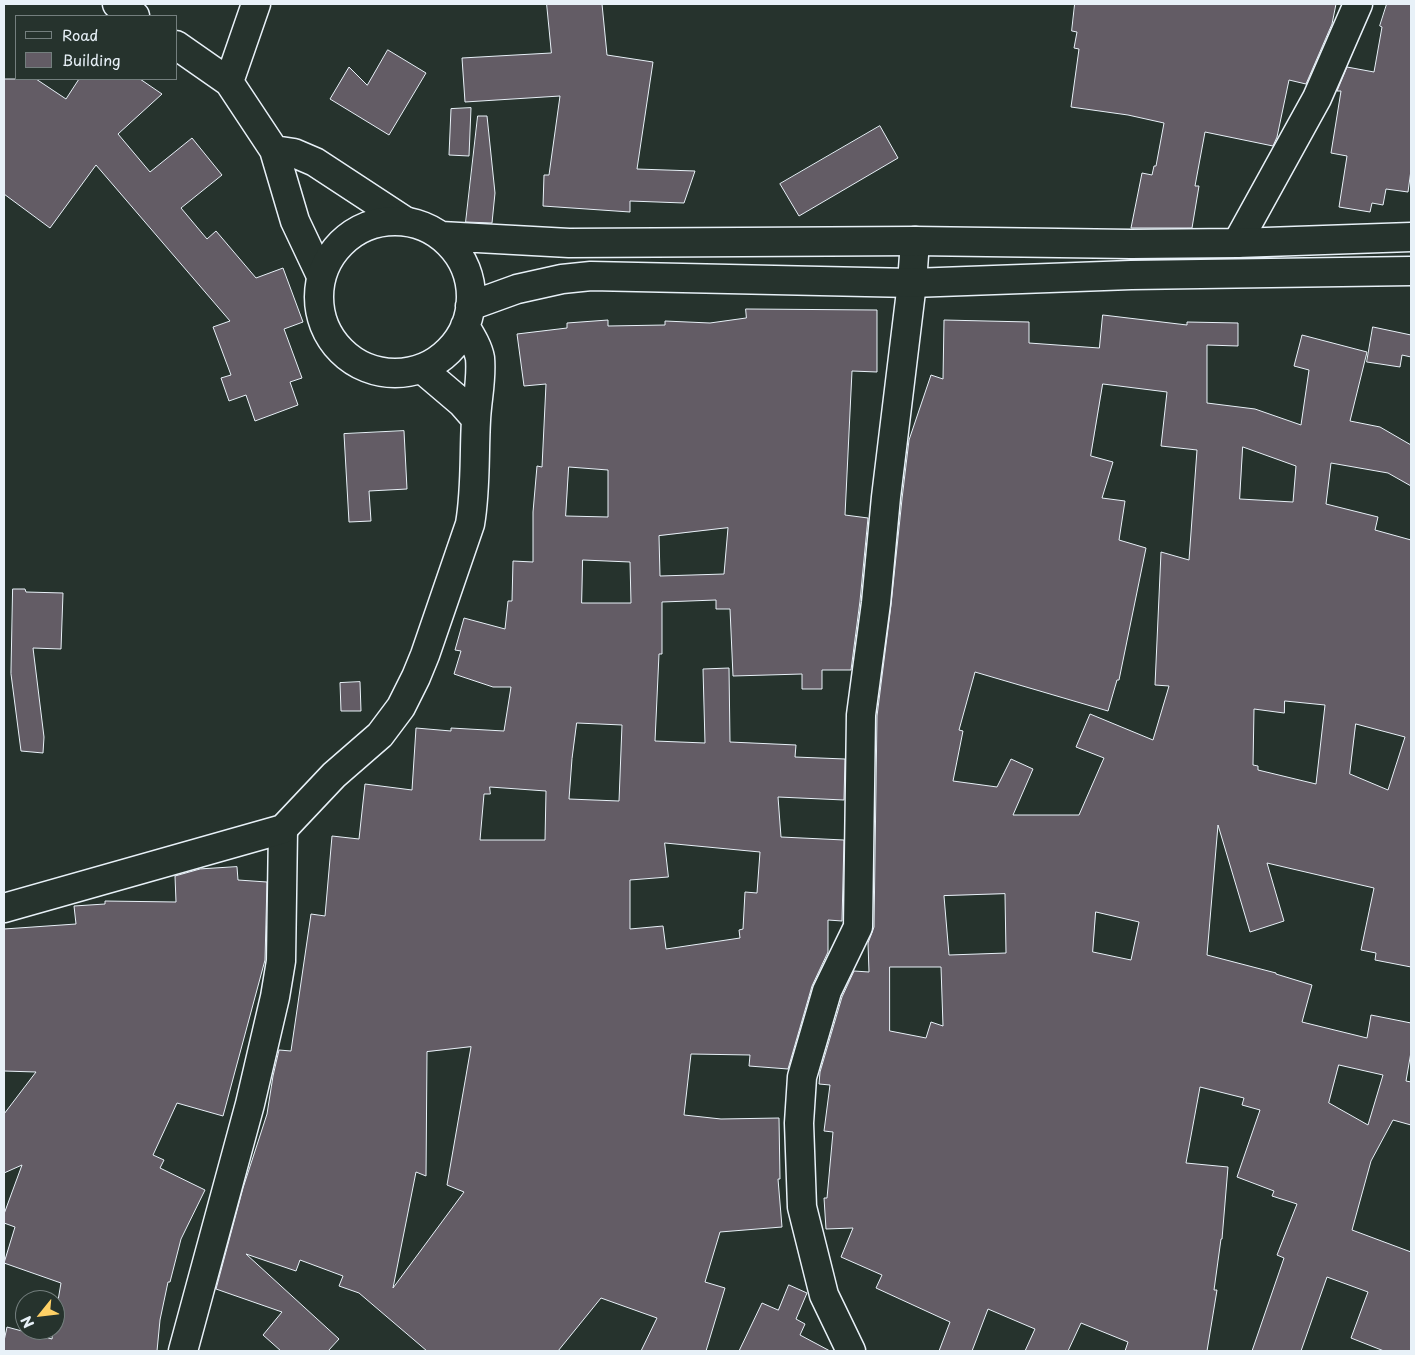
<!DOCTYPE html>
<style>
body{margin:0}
#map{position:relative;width:1415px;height:1355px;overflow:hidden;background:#26332d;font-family:"Playpen Sans",sans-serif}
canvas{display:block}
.frame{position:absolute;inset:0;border:5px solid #e8f1f8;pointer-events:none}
.legend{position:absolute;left:15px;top:15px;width:162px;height:65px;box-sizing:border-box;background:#26332d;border:1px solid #747f7e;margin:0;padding:6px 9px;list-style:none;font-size:15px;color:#e8f1f8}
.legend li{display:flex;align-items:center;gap:10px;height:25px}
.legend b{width:25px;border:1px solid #747f7e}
.north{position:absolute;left:15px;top:1290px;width:50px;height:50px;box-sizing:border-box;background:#26332d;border:1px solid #747f7e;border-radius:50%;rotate:241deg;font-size:14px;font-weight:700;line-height:20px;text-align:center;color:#e8f1f8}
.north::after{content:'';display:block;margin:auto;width:18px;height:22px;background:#ffd166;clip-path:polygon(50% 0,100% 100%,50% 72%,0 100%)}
</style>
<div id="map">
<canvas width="1415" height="1355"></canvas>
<div class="frame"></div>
<ul class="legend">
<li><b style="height:6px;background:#26332d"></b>Road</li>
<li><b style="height:14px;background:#635c65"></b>Building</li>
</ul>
<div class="north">N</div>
</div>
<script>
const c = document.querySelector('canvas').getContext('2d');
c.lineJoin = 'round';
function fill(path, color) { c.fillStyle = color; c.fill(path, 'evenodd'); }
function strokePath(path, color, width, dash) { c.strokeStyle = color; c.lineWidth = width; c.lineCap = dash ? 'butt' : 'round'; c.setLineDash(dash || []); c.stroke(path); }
const building = new Path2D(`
 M 547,4 L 602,4 L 607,55 L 653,62 L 637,169 L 695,171 L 684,203 L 630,201 L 630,212 L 543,206 L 544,175 L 549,175 L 560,96 L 465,102 L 462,58 L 551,53 Z
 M 1075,4 L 1336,4 L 1332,24 L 1306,84 L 1289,80 L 1277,137 L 1273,146 L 1205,132 L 1195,186 L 1199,186 L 1192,228 L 1131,228 L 1142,173 L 1152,175 L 1154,166 L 1156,166 L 1164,123 L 1128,115 L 1071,107 L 1079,49 L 1074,48 L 1077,32 L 1072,31 Z
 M 1387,4 L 1411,4 L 1411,170 L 1408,192 L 1386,189 L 1383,205 L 1372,203 L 1370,212 L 1339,207 L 1347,156 L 1331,153 L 1341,91 L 1337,91 L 1347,67 L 1374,72 L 1382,27 L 1380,26 Z
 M 388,50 L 426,73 L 389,135 L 330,99 L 349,67 L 367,85 Z
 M 4,79 L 36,79 L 66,99 L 79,79 L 140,79 L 162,94 L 118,134 L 150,172 L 192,138 L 222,175 L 181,208 L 207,239 L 216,231 L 256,278 L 283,268 L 303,322 L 284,329 L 302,378 L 290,382 L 298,405 L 255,421 L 246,395 L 229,401 L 221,378 L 231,375 L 213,327 L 230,321 L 96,165 L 50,228 L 4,194 Z
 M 471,108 L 469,156 L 449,155 L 451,109 Z
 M 478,116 L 487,116 L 495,193 L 492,223 L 466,222 Z
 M 880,126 L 898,158 L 799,216 L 780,184 Z
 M 746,309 L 877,310 L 877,372 L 852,371 L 845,515 L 868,518 L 860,601 L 851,670 L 822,670 L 822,689 L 802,689 L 802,674 L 733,676 L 730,609 L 716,609 L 716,600 L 662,602 L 662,654 L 659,654 L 655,741 L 705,743 L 703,669 L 729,668 L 730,742 L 796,745 L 795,757 L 845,759 L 844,800 L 778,797 L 781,837 L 844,840 L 842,921 L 828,920 L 828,952 L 812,986 L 788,1069 L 749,1066 L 750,1055 L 691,1054 L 684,1115 L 721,1119 L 779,1118 L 780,1179 L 778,1179 L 782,1227 L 720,1232 L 705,1282 L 725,1288 L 706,1351 L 641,1351 L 657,1318 L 601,1298 L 558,1351 L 427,1351 L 359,1293 L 339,1286 L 343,1276 L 300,1260 L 296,1271 L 246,1254 L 339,1339 L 328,1351 L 281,1351 L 263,1335 L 282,1312 L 216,1289 L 243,1188 L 267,1114 L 273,1076 L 279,1050 L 291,1051 L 311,914 L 325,916 L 332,836 L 359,839 L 365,784 L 412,790 L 416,728 L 451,731 L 451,728 L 504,731 L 511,687 L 493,687 L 454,674 L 461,651 L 455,650 L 464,618 L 505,629 L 508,601 L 512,601 L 513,561 L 533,562 L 533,512 L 537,466 L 542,467 L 546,384 L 524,386 L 517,334 L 567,328 L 567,323 L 608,320 L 608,326 L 665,325 L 665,321 L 710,323 L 746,318 ZM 569,467 L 608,470 L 608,517 L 566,516 ZM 728,528 L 724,574 L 660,576 L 659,536 ZM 583,560 L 630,562 L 631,603 L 582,603 ZM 577,723 L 622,725 L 619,801 L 569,799 L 572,759 ZM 490,787 L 546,791 L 545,840 L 480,840 L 484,794 L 490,794 ZM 665,843 L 760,852 L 757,893 L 745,892 L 743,929 L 739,930 L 740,938 L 666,949 L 663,926 L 630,929 L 630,880 L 668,877 ZM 471,1047 L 447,1185 L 464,1192 L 393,1288 L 416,1172 L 426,1176 L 427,1052 Z
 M 1103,315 L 1187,325 L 1187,322 L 1238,323 L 1238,346 L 1207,345 L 1207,403 L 1255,409 L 1301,425 L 1309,370 L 1294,366 L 1302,335 L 1367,352 L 1350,421 L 1380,427 L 1411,445 L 1411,486 L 1388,473 L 1331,463 L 1326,504 L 1378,517 L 1375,530 L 1411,540 L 1411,967 L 1375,960 L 1376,953 L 1361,950 L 1374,888 L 1267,863 L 1284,921 L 1250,932 L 1218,825 L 1207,955 L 1276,973 L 1276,974 L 1312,985 L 1302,1022 L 1367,1038 L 1371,1015 L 1411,1023 L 1411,1052 L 1406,1081 L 1411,1082 L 1411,1125 L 1393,1120 L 1371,1161 L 1352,1230 L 1411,1252 L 1411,1351 L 1384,1351 L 1351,1338 L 1368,1292 L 1327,1277 L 1301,1351 L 1252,1351 L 1284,1258 L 1277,1255 L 1297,1204 L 1272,1196 L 1274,1191 L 1237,1177 L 1260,1110 L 1242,1105 L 1244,1098 L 1200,1087 L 1186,1163 L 1228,1167 L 1222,1239 L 1221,1239 L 1214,1290 L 1217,1290 L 1207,1351 L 1125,1351 L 1128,1342 L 1081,1323 L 1068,1351 L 1025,1351 L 1035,1329 L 988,1309 L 972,1351 L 939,1351 L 950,1322 L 876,1288 L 882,1275 L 841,1257 L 853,1228 L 826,1229 L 824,1198 L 827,1198 L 833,1132 L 824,1131 L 830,1085 L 819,1084 L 820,1072 L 842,997 L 854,971 L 869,972 L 868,943 L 874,927 L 877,716 L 891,605 L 902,499 L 909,440 L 931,375 L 943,379 L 944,320 L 1029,322 L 1029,343 L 1099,348 ZM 1103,384 L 1167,392 L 1161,446 L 1197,450 L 1189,560 L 1161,552 L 1155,685 L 1169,686 L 1153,740 L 1090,714 L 1076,747 L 1104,758 L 1079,815 L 1013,815 L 1033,769 L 1011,759 L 997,787 L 953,781 L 963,731 L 959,730 L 975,672 L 1108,711 L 1117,680 L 1119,680 L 1146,548 L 1119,540 L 1125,501 L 1102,498 L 1113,462 L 1091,456 ZM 1243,447 L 1296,466 L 1293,502 L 1240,499 ZM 1285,701 L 1325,705 L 1316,784 L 1258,770 L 1258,766 L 1253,765 L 1254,709 L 1284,713 ZM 1356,724 L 1405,737 L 1388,790 L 1350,774 ZM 1005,894 L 1006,953 L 949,955 L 944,896 ZM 1096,912 L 1139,922 L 1131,960 L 1093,952 ZM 890,967 L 941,967 L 943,1026 L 931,1022 L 926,1038 L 890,1031 ZM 1339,1065 L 1383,1075 L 1368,1125 L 1329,1103 Z
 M 1373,327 L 1411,335 L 1411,357 L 1402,355 L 1400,367 L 1367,362 Z
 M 404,431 L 407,489 L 369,491 L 371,521 L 349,522 L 344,434 Z
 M 13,589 L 25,589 L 26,592 L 63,593 L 61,649 L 33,648 L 44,737 L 43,753 L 21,751 L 11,674 Z
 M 360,682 L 361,711 L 341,711 L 340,683 Z
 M 237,867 L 238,880 L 267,882 L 265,960 L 223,1116 L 177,1103 L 153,1155 L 164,1160 L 160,1168 L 205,1190 L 181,1239 L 170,1282 L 168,1282 L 160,1320 L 157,1351 L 4,1351 L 4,1341 L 7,1327 L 52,1339 L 53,1330 L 55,1330 L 55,1318 L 61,1283 L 4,1263 L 15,1227 L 4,1223 L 4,1214 L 22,1165 L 4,1173 L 4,1114 L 36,1072 L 4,1071 L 4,929 L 76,924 L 74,906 L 105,904 L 105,901 L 176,902 L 175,876 L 200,869 Z
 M 789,1285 L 807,1293 L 796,1319 L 805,1324 L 800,1335 L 830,1351 L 739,1351 L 762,1303 L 778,1310 Z`);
fill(building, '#635c65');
strokePath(building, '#e8f1f8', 1);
const minor = new Path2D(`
 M 117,4 L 135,16
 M 176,45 L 229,82 L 274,150 L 295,221 L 321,276
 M 229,82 L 256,4
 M 274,150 L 294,153 L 315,162 L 405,221
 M 1237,243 L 1317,98 L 1358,4
 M 183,1351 L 250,1104 L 275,997 L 281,961 L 283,829
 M 851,1351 L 824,1295 L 802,1207 L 799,1123 L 802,1077 L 827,991 L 858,927 L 861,715 L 876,603 L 886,497 L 912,283 L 915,241`);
const major = new Path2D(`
 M319 297a76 76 0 1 1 152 0a76 76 0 1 1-152 0Z
 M 441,236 L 569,243 L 915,241 L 1131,244 L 1237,243 L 1411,237
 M 470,306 L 517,289 L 562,279 L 591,276 L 912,283 L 1131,275 L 1411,271
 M 422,369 L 462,403 L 476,419
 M 4,908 L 283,829 L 334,775 L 380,735 L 401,707 L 416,677 L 425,655 L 470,524 C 476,490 474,455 476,420 C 477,399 482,379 480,358 C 478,347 471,336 465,326`);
strokePath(minor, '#e8f1f8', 31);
strokePath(major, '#e8f1f8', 31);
strokePath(minor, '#26332d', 28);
strokePath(major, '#26332d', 28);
</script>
